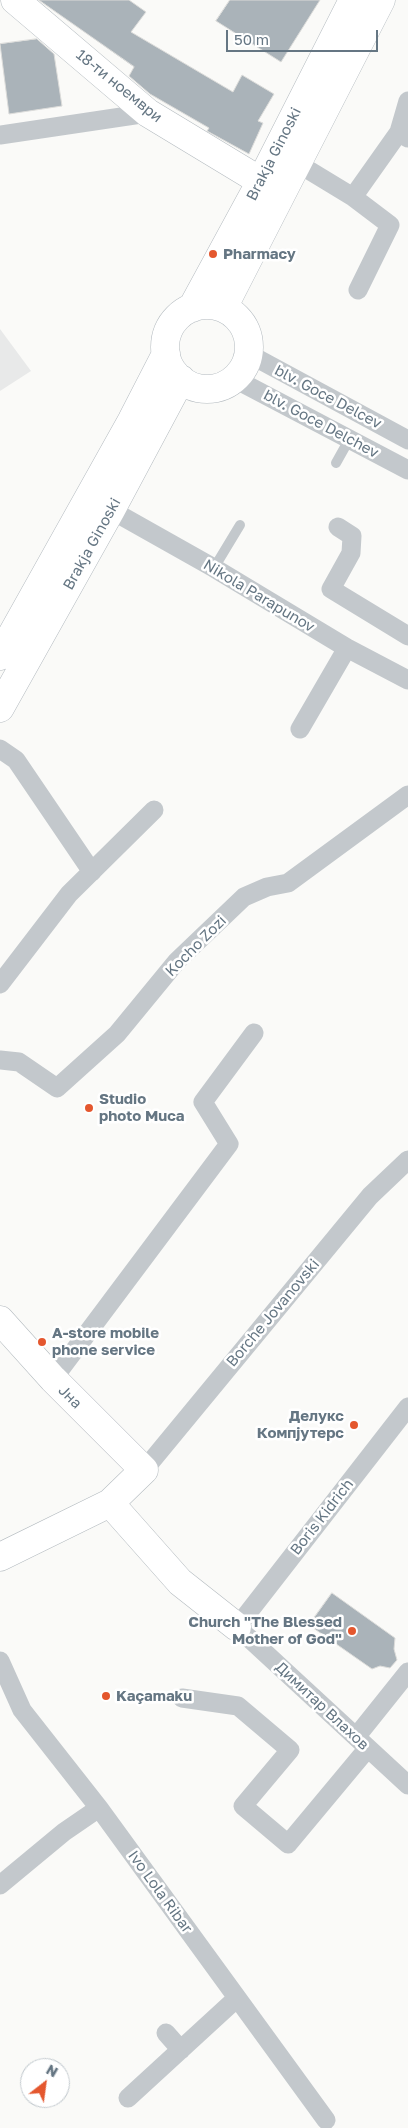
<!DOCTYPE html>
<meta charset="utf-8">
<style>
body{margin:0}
#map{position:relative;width:408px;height:2128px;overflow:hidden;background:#fafaf8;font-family:"Golos Text",sans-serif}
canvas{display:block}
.north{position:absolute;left:20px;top:2058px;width:50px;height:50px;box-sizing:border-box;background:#fff;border:1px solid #c1c8cd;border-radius:50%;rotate:30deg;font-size:14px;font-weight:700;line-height:20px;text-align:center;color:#657683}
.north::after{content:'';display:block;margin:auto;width:18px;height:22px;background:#e4572e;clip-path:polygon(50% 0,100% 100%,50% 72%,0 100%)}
.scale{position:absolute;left:226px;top:30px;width:152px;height:22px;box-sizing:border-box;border:2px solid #657683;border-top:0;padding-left:6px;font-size:15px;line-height:18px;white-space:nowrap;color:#657683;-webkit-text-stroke:4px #fff;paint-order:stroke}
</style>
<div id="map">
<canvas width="408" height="2128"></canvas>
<div class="north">N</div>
<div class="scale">50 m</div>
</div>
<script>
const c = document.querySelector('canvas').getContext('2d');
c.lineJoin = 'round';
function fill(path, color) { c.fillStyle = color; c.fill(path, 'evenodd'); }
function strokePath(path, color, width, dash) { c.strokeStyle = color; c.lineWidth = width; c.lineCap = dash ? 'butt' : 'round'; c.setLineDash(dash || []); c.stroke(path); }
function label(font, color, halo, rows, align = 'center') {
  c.font = font + ' "Golos Text",sans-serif'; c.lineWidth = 5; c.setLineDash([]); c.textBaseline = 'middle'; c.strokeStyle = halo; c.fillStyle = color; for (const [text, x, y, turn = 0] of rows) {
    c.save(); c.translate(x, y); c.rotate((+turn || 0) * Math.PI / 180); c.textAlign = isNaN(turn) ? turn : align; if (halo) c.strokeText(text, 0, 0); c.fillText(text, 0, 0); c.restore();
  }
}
fill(new Path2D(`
 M 0,329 L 31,371 L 0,391 Z`), '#e8e9e9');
const building = new Path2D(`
 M 39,0 L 129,0 L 146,12 L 131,32 L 233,92 L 242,75 L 274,94 L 258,121 L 263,123 L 249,154 L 207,131 L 209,128 L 150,94 L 129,76 L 134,67 Z
 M 230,0 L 320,0 L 281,62 L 216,21 Z
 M 37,39 L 54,54 L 62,106 L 9,114 L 0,44 Z
 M 332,1593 L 395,1638 L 394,1649 L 397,1660 L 390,1668 L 380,1666 L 372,1669 L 309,1625 Z`);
fill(building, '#aab3b9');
strokePath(building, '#dcdcda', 1);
const secondary = new Path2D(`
 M 15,0 L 148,113 L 277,191
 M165 347a42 42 0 1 1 84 0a42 42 0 1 1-84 0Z
 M 192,308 L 261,181 L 353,0
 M 223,308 L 381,0
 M 0,656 L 132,420 L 166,354
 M 0,708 L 111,510 L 181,379
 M 0,1320 L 53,1379 L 144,1470 L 110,1503 L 0,1557
 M 110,1503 L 180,1582 L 237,1627`);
strokePath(secondary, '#b3babf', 29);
strokePath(new Path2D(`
 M 336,463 L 350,438
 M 214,568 L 240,525`), '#c3c8cc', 10);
strokePath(new Path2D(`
 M 408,101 L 399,132 L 408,138
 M 0,135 L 148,113
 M 297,163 L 353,197 L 390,225 L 358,290
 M 353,197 L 399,132
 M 249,354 L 408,440
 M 235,379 L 408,470
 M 111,510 L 214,568 L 347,648 L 408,680
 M 338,527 L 352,536 L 351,553 L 331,589 L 408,636
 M 300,729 L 347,648
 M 0,749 L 16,760 L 92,872
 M 0,984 L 69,894 L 154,810
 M 0,1060 L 19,1062 L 57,1088 L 117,1034 L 177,961 L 244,897 L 267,887 L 288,883 L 408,795
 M 53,1379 L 229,1144 L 203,1102 L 254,1033
 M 408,1407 L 237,1627 L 408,1785
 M 144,1470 L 370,1196 L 408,1160
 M 0,1661 L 22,1710 L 99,1808 L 326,2120
 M 182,1698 L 238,1706 L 290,1750 L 243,1806 L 288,1844 L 368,1748
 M 356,1737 L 408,1672
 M 0,1885 L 64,1832 L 99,1808
 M 166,2033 L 181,2050
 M 128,2098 L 237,1998`), '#c3c8cc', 19);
strokePath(secondary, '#fff', 28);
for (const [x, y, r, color] of [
 [213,254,5,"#e4572e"],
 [89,1108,5,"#e4572e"],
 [42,1342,5,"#e4572e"],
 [354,1425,5,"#e4572e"],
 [352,1631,5,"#e4572e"],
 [106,1696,5,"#e4572e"]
]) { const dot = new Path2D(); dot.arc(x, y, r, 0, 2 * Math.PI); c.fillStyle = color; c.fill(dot); strokePath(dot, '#fff', 2); }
label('15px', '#657683', '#fff', [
 ["18-ти ноември",119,86,39],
 ["Brakja Ginoski",274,154,-63],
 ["blv. Goce Delcev",328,397,28],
 ["blv. Goce Delchev",321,424,28],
 ["Brakja Ginoski",92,544,-61],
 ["Nikola Parapunov",259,596,31],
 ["Kocho Zozi",196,946,-45],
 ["Borche Jovanovski",273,1313,-50],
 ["Јна",70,1397,45],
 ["Boris Kidrich",322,1517,-52],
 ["Димитар Влахов",322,1706,43],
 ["Ivo Lola Ribar",160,1892,54]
]);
label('bold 15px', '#657683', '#fff', [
 ["Pharmacy",223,254],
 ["Studio",99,1099],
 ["photo Muca",99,1116],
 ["A-store mobile",52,1333],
 ["phone service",52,1350],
 ["Делукс",344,1416,"right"],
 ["Компјутерс",344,1433,"right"],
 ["Church \"Тhe Blessed",342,1622,"right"],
 ["Mother of God\"",342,1639,"right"],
 ["Kaçamaku",116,1696]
], 'left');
</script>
